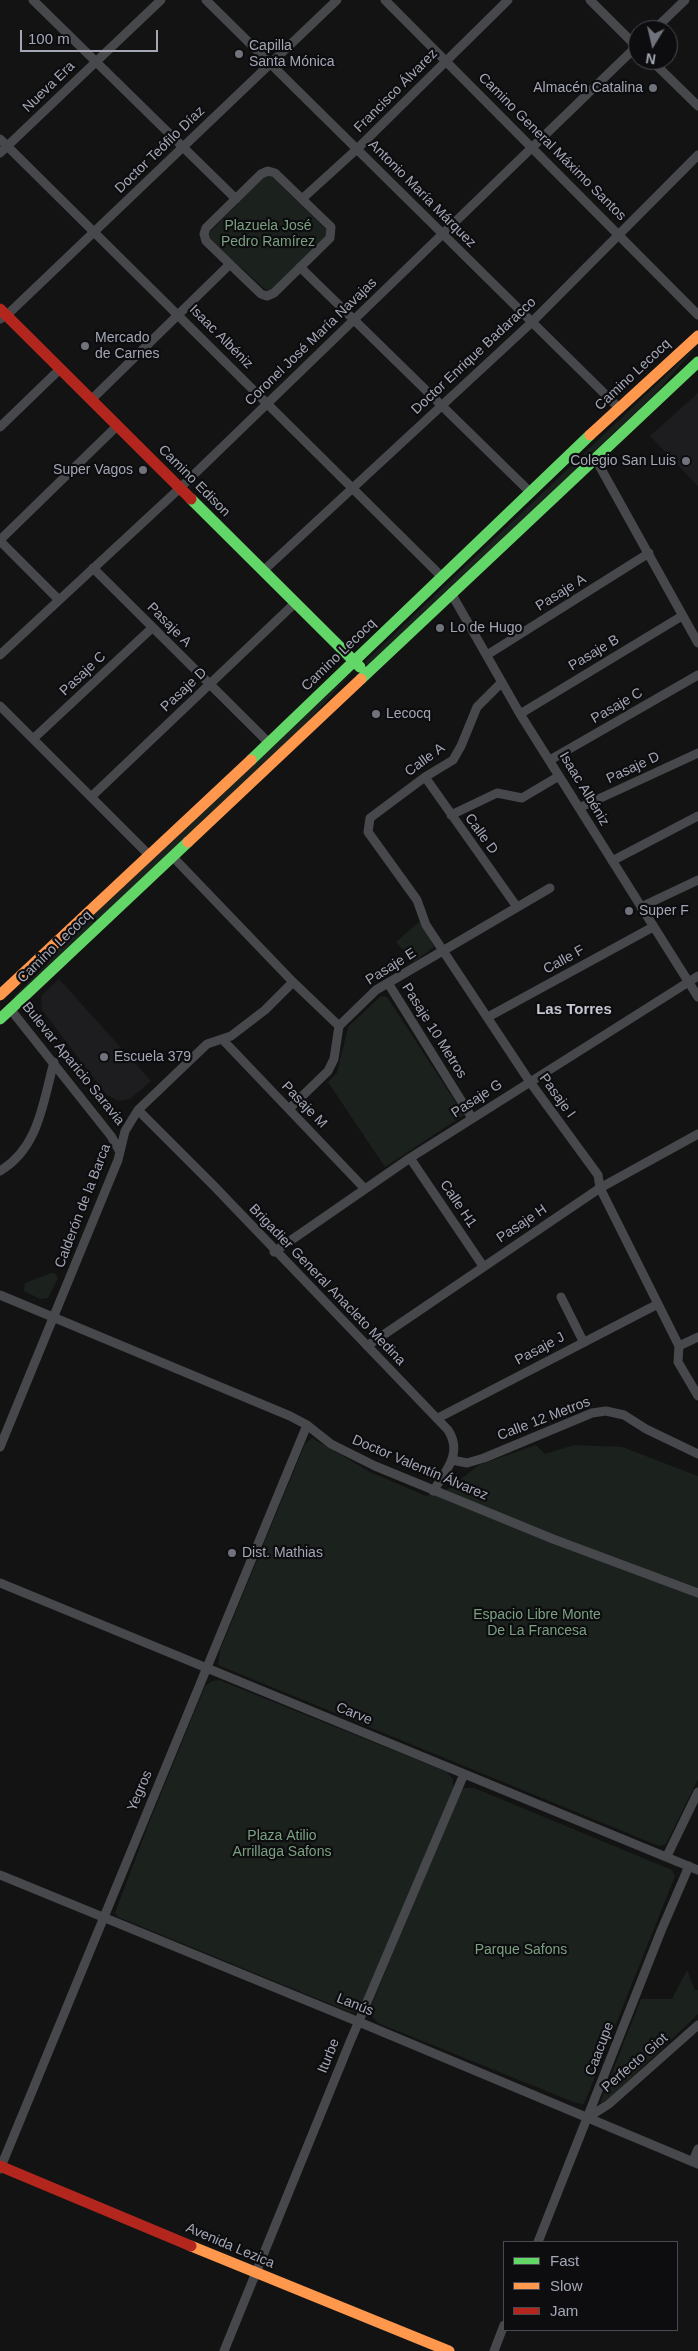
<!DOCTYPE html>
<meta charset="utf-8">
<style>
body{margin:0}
#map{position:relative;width:698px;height:2351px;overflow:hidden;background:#131313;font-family:Arial,sans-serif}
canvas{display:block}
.legend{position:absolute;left:503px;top:2241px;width:175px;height:90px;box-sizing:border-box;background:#0d0d0f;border:1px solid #494a51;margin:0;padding:6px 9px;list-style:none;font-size:15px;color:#a3a6b5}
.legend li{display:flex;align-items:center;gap:10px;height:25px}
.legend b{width:25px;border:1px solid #494a51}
.north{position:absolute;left:628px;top:20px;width:50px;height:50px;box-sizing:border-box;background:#0d0d0f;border:1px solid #494a51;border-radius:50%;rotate:189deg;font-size:14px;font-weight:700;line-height:20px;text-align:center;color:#a3a6b5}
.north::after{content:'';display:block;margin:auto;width:18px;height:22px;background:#71737c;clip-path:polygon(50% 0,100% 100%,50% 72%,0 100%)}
.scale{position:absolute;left:20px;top:30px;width:138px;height:22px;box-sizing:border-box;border:2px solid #a3a6b5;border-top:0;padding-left:6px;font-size:15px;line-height:18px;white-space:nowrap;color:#a3a6b5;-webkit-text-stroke:4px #0d0d0f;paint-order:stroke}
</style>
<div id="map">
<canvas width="698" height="2351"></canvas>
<ul class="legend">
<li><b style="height:6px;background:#63d668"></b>Fast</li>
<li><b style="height:6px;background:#ff974d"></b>Slow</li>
<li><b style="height:6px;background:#b3261e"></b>Jam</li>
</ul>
<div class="north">N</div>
<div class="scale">100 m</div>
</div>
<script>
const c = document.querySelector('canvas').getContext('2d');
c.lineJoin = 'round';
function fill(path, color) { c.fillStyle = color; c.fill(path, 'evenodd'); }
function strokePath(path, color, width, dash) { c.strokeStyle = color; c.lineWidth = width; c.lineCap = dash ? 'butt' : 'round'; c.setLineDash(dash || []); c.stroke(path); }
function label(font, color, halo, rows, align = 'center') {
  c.font = font + ' Arial,sans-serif'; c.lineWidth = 4.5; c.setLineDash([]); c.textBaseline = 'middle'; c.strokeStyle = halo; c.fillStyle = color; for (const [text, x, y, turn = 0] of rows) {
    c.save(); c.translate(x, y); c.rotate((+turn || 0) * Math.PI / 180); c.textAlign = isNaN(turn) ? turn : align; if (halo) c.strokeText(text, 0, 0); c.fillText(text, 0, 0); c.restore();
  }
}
fill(new Path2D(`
 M 698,393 L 698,486 L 650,436 Z
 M 59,979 L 151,1081 L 130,1099 L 118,1101 L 106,1094 L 42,1010 L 41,996 Z`), '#1d1d1f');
fill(new Path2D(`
 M 270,175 L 327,230 L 326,236 L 274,289 L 266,290 L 209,239 L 209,233 L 263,177 Z
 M 698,345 L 656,393 L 368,666 L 365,662 Z
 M 353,671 L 302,728 L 15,998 L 14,996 L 45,966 L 65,941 Z
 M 420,921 L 434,947 L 414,962 L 396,942 Z
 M 381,996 L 387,997 L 464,1115 L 385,1167 L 328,1082 L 337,1073 L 348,1027 Z
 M 51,1273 L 55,1273 L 58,1278 L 48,1298 L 40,1299 L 24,1291 L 25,1283 Z
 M 312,1438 L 370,1472 L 426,1496 L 448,1489 L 479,1465 L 536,1445 L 545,1454 L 574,1445 L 622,1447 L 698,1476 L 698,1779 L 666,1844 L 659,1846 L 218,1665 L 220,1650 L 305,1444 Z
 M 219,1680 L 447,1772 L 453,1779 L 453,1788 L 361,2008 L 357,2013 L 350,2012 L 118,1917 L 115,1913 L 149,1823 L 205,1686 L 212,1681 Z
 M 464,1788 L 474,1788 L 672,1870 L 675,1876 L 584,2104 L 576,2103 L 378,2023 L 372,2016 L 372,2004 L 455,1804 L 461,1790 Z
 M 687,1970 L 695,1990 L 698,1990 L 698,2014 L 609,2099 L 600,2103 L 641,1999 L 672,1999 Z`), '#1b221d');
strokePath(new Path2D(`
 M 33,0 L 236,199
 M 206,0 L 619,408
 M 385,0 L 698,315
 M 590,0 L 638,48
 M 654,30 L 685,0
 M 651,60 L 698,106
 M 0,139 L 442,577
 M 0,153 L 161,0
 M 268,171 L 275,173 L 331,227 L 330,238 L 274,293 L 267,296 L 261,294 L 206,241 L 204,234 L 206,228 L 261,174 Z
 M 302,199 L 357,149 L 508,0
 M 300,267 L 530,492
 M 0,319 L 7,315 L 337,0
 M 91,400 L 230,264
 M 0,427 L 60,369
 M 595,458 L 698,643
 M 0,540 L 117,426
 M 0,541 L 59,600
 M 93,568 L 268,742
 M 263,571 L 531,323 L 698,155
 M 451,593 L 520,714 L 698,997
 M 0,655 L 180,488 L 638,45
 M 487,655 L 649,553
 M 502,682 L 477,707 L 461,746 L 453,760 L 425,777 L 370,818 L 368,832 L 417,900 L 426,925 L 530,1082 L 598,1175 L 600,1188 L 679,1346 L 678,1362 L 698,1396
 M 0,706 L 149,855
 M 520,714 L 682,616
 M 33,739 L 152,628
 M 550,760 L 698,675
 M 425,777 L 517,907
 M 91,797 L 295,603
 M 579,808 L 698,753
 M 451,815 L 497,793 L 522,798 L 559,776
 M 172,856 L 293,982 L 339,1026
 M 612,861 L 698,816
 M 641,907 L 698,880
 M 388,983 L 472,1118
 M 11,1010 L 111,1136 L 120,1152
 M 488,1017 L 653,927
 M 222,1039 L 365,1189
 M 289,1109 L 328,1071 L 334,1059 L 339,1026 L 376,990 L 550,888
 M 138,1110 L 213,1185 L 448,1430 C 463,1453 446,1471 433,1491
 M 410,1158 L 483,1266
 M 0,1171 C 39,1148 43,1102 54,1062
 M 274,1252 L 410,1158 L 698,976
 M 0,1295 L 290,1416 L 307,1425 L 331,1444 L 375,1466 L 553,1539 L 698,1593
 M 561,1297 L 583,1341
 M 367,1346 L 600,1188 L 698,1134
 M 679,1346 L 698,1337
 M 438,1418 L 656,1305
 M 0,1447 L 118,1160 L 125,1131 L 138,1110 L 207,1044 L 231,1036 L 265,1010 L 293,982
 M 452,1460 L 467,1463 L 484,1458 L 592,1413 L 606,1411 L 624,1415 L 646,1429 L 698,1454
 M 0,1583 L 698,1870
 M 667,1856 L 698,1792
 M 0,1875 L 359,2022 L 698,2164
 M 587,2118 L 609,2104 L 698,2025
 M 693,2161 L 698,2149
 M 0,2169 L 307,1425
 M 538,2242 L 661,1931 L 689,1866
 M 224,2351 L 350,2042 L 464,1774
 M 494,2351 L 504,2325`), '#47484c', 9);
strokePath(new Path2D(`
 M 191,499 L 360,667
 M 361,679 L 698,362
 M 251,760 L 590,435
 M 0,1019 L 188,842`), '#63d668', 11);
strokePath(new Path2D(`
 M 590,435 L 698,336
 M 188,842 L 361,679
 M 0,995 L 251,760
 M 191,2246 L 449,2351`), '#ff974d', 11);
strokePath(new Path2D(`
 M 0,309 L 191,499
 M 0,2166 L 191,2246`), '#b3261e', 11);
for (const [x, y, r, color] of [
 [239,54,5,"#71737c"],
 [653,88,5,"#71737c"],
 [85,346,5,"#71737c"],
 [686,461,5,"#71737c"],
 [143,470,5,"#71737c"],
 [440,628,5,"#71737c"],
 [376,714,5,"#71737c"],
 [629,911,5,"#71737c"],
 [104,1057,5,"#71737c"],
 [232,1553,5,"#71737c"]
]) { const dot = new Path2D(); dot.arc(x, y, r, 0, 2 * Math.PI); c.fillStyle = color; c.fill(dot); strokePath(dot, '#0d0d0f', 2); }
label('14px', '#a3a6b5', '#0d0d0f', [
 ["Capilla",249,46],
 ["Santa Mónica",249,62],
 ["Almacén Catalina",643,88,"right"],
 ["Mercado",95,338],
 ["de Carnes",95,354],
 ["Colegio San Luis",676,461,"right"],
 ["Super Vagos",133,470,"right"],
 ["Lo de Hugo",450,628],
 ["Lecocq",386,714],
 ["Super F",639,911],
 ["Escuela 379",114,1057],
 ["Dist. Mathias",242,1553]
], 'left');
label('14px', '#a3a6b5', '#0d0d0f', [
 ["Nueva Era",49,87,-44],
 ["Francisco Álvarez",396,91,-45],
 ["Camino General Máximo Santos",552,147,45],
 ["Doctor Teófilo Díaz",160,150,-44],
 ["Antonio María Márquez",422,194,45],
 ["Isaac Albéniz",221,337,45],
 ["Coronel José María Navajas",311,342,-44],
 ["Doctor Enrique Badaracco",474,356,-43],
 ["Camino Lecocq",633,375,-43],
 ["Camino Edison",194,481,45],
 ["Pasaje A",561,593,-32],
 ["Pasaje A",169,625,45],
 ["Pasaje B",594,653,-31],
 ["Camino Lecocq",339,655,-44],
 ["Pasaje C",83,674,-43],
 ["Pasaje D",184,690,-43],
 ["Pasaje C",617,706,-30],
 ["Calle A",425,760,-36],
 ["Pasaje D",633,768,-25],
 ["Isaac Albéniz",584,789,59],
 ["Calle D",481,834,54],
 ["Camino Lecocq",55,947,-44],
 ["Calle F",564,960,-29],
 ["Pasaje E",391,967,-32],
 ["Pasaje 10 Metros",434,1031,58],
 ["Bulevar Aparicio Saravia",73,1064,51],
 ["Pasaje I",557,1096,54],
 ["Pasaje G",477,1099,-33],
 ["Pasaje M",304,1105,46],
 ["Calle H1",458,1204,56],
 ["Calderón de la Barca",83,1206,-69],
 ["Pasaje H",522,1224,-34],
 ["Brigadier General Anacleto Medina",327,1285,46],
 ["Pasaje J",540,1349,-28],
 ["Calle 12 Metros",544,1419,-21],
 ["Doctor Valentín Álvarez",420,1468,23],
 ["Carve",354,1714,22],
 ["Yegros",140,1791,-67],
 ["Lanús",355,2005,22],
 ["Caacupe",600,2049,-69],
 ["Iturbe",329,2056,-68],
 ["Perfecto Giot",635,2063,-41],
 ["Avenida Lezica",230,2246,23]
]);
label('14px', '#7aa081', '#0d0d0f', [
 ["Plazuela José",268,226],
 ["Pedro Ramírez",268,242],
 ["Espacio Libre Monte",537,1615],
 ["De La Francesa",537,1631],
 ["Plaza Atilio",282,1836],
 ["Arrillaga Safons",282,1852],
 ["Parque Safons",521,1950]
]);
label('bold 15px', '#c4c6d1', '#0d0d0f', [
 ["Las Torres",574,1010]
]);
</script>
